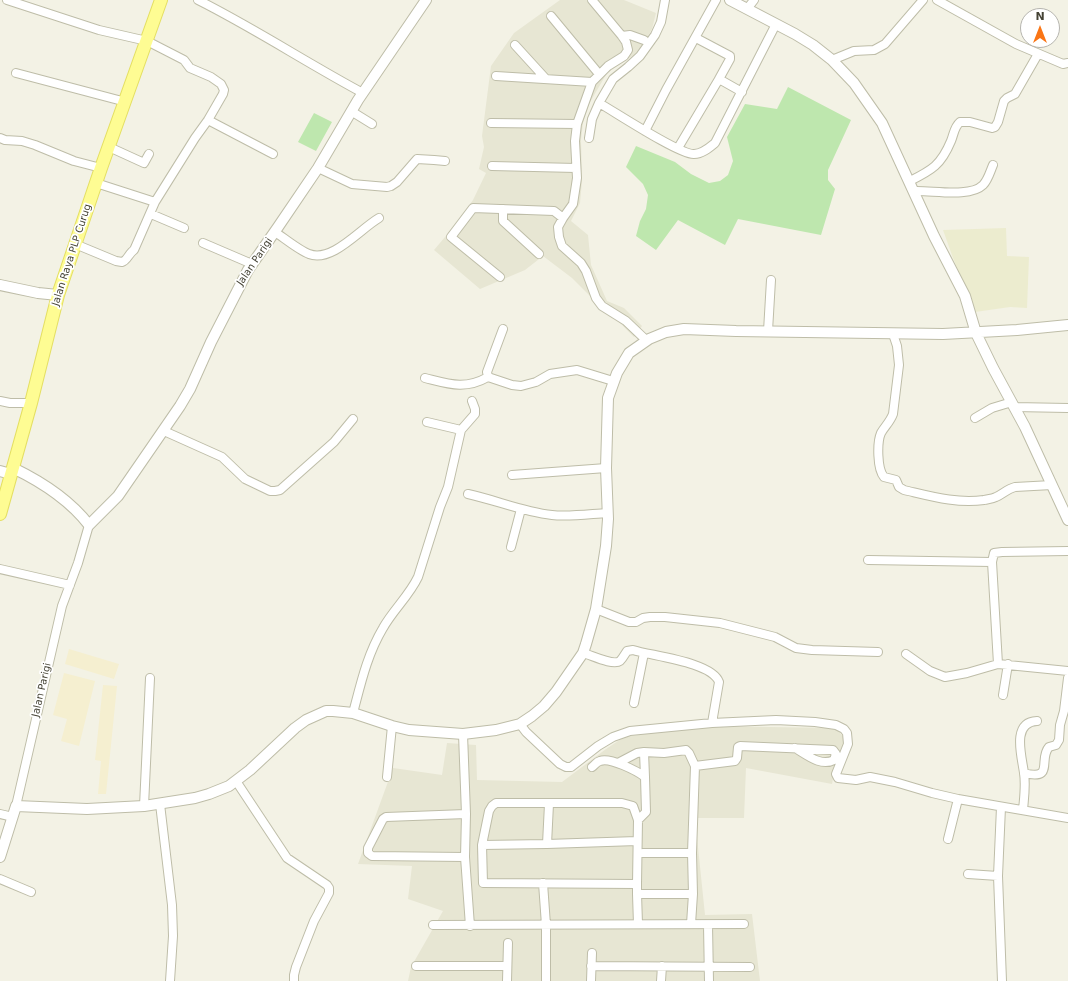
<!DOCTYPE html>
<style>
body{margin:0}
#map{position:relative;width:1068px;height:981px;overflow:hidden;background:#f3f2e5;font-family:"DejaVu Sans",sans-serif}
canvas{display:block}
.north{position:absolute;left:1020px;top:8px;width:40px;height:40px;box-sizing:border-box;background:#fff;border:1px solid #b5b4ae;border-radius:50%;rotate:0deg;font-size:11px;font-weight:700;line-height:16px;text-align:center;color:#454335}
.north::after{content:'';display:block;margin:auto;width:14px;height:18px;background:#fa7515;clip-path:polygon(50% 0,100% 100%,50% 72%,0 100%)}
</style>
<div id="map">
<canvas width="1068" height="981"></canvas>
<div class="north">N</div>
</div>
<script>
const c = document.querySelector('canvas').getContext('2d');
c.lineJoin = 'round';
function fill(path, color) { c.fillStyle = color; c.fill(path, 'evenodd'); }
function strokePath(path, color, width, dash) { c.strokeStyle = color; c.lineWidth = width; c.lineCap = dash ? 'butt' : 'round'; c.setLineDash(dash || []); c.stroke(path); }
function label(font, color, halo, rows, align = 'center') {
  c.font = font + ' "DejaVu Sans",sans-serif'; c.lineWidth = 3.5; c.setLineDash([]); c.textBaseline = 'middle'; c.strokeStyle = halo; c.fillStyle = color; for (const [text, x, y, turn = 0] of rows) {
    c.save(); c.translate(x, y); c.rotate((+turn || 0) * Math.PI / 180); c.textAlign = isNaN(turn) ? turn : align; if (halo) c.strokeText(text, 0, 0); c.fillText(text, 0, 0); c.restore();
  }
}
fill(new Path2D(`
 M 560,0 L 624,0 L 656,13 L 652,29 L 644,43 L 634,55 L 607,73 L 589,104 L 583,123 L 581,140 L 582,181 L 580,203 L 571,221 L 588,235 L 591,265 L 607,301 L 624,308 L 642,326 L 634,337 L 616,319 L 599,309 L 591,297 L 572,278 L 543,256 L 525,270 L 480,289 L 434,250 L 456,224 L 473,200 L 486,173 L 479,169 L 484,147 L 482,136 L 491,66 L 514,33 Z
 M 703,726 L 836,728 L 845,739 L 836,763 L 832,784 L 746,768 L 744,818 L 695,818 L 705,915 L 752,914 L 760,981 L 408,981 L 411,967 L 443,911 L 408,899 L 412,866 L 358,864 L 393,768 L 442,775 L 447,743 L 476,745 L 477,780 L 562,782 L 606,749 L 624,737 Z`), '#e7e6d3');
fill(new Path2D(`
 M 69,649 L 119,664 L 114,679 L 65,664 Z
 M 64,673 L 95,681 L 79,746 L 61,741 L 67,719 L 53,715 Z
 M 103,685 L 117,686 L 106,794 L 98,794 L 101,761 L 95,760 Z`), '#f5efd0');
fill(new Path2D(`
 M 1006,228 L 1007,256 L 1029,257 L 1027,308 L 1010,307 L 975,312 L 953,258 L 943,230 Z`), '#ececcf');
fill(new Path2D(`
 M 788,87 L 851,120 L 828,170 L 828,180 L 835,189 L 821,235 L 738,219 L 725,245 L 678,220 L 656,250 L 636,236 L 640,221 L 646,209 L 648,195 L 643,184 L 626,167 L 636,146 L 675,162 L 691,174 L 709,183 L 720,181 L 728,175 L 733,161 L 727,137 L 745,104 L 777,109 Z
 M 314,113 L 332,122 L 316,151 L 298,142 Z`), '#bee7ae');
const minor = new Path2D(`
 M 7,0 L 99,30 L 147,41 L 184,60 L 190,68 L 211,77 L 221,84 L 224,90 L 223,94 L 208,120 L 195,138 L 155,202 L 134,250 C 129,253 127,261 122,262 L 116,261 L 75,244
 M 198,0 C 254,28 307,63 363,93
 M 592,0 L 622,36 L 626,42 L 628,50 L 624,56 L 608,66 L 592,82 L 577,124 L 575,141 L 577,178 L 573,204 L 563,218 L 558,227 L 559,237 L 562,246 L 581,263 L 586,271 L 596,298 L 602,306 L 626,321 L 646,340
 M 937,0 L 1016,44 L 1063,64 L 1068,63
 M 747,9 L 754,0
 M 551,16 L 599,74
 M 622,36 L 630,35 L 644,40
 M 696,38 L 730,56 L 730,59 L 719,79
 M 515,45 L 546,79
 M 832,60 L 854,51 L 874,50 L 885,44 L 923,0
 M 16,73 L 126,102
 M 496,76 L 592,82
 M 599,103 C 615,112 680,155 694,154 C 702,154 709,148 715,143 L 776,24
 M 351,111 L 372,124
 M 208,120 L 273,154
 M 491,123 L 577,124
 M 645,131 L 666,90 L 716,0
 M 0,138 L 5,140 L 22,141 L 35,145 L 74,161 L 101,168
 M 589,138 L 592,119 L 599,103 L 613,79 L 628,67 L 640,56 L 655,35 L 661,22 L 665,0
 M 109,147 L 144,163 L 149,154
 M 678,148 L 719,79 L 742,92
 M 492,166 L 576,168
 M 318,168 L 352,184 L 387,187 L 391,186 L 397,182 L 417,159 L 434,160 L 445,161
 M 910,181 C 932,170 941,165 951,141 C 954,134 954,127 960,122 L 970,122 L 992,128 L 995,127 L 998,122 L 1004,101 L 1007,98 L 1015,94 L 1038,54
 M 96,183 L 155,202
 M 914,191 C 932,190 970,198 983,185 C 988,180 990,172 993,165
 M 503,209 L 503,221 L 539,254
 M 151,214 L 184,228
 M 275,232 C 284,238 300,251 309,254 C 332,263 360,229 379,218
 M 203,243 L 252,264
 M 500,277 L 451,237 L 473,208 L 554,211 L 563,218
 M 503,329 L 487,372 L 488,377 L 512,385 L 521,386 L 536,382 L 550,374 L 577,370 L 613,381
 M 768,331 L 771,280
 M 893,334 L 897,346 L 899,365 L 893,414 C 890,422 885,426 881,433 C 877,442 877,469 884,477 L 896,480 L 899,487 L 904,490 C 930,496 957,504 984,500 C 988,499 992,499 996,497 C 1003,494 1007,489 1015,487 L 1052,485
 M 425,378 C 449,384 465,390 488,377
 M 0,401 L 10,403 L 31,403
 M 1014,407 L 1068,408
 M 975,418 L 992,408 L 1012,402
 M 427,422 L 461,430
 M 164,431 L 222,457 L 245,479 L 270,491 L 275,491 L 280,490 L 334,442 L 353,419
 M 512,475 L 606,468
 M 468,494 C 496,500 523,512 552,515 C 568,517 590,514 607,513
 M 511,547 L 521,509
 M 868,560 L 992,562
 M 0,569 L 70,585
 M 596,609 L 629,622 L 636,622 L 643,618 L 650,617 L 665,617 L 720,623 L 775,637 L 796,648 L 812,650 L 878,652
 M 583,653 C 591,655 613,666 620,661 C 623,658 625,654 627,651 L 633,650 C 652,656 712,662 719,682 L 712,723
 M 906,654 L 930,671 L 945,677 L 967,673 L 998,664 L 1068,671
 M 998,664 L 992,562 L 994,553 L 1002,552 L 1068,551
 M 1003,695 L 1008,664
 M 634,703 L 644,653
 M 353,713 C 361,683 367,655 383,628 C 393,610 409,596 418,577 L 440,507 L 448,487 L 461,430 L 475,414 L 475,409 L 472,401
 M 520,724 L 526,732 L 560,764 L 566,767 L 571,767 L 598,746 L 613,737 L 630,731 L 712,723 L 776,720 L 815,722 L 836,725 L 844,729 L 847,733 L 848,744 L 836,774 L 838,778 L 856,780 L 870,777 L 895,782 L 932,793 L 958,799 L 1068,818
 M 463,734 L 466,814 L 465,857 L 470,926
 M 644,752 L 645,777
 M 618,763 L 637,753 L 644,752 L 664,753 L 686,750 L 689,753 L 695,766 L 692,853 L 693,894 L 691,924
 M 695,766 L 735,761 L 737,758 L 738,747 L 740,746 L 833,750 L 836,754 L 834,760 C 821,767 807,755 795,748
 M 592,767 C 595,765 596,762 600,761 C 610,757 637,771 645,777 L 646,812 L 638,820
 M 1024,773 C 1055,781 1038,759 1049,747 L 1056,745 L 1059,740 L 1060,725 L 1064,711 L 1068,678
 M 387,777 L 392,726
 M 236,781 L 287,858 L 327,885 L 329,888 L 329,893 L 314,921 L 296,967 L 294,975 L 294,981
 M 496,803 L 622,803 L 633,806 L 638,820 L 637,884 L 483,883 L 482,845 L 489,811 L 492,806 Z
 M 160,804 L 172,905 L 173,936 L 170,981
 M 16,806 L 62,606 L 78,563 L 89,525
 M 144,806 L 150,678
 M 1001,807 L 998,876 L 1002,981
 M 1023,810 C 1024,798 1026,785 1024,773 C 1022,757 1011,722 1037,721
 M 0,814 L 13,817
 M 948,839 L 958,799
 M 547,844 L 549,804
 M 482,845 L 547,844 L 637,841
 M 643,853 L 692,853
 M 465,857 L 372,856 L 368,853 L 368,848 L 383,819 L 386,817 L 466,814
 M 968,874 L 998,876
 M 0,879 L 31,892
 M 543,883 L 546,925 L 546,981
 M 637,884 L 637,894 L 693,894
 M 637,894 L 638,924
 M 433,925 L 744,924
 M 708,925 L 709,981
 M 416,966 L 507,966
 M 591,966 L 750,967
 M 507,981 L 508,943
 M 591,981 L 592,953
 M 661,981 L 662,966`);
const tertiary = new Path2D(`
 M 730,0 L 795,34 L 813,45 L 832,60 L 854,83 L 882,123 L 934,236 L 965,296 L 976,333 L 993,368 L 1025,427 L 1068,520
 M 0,285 L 38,293 L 58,295
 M 13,468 C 42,482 69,499 89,525 L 118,496 L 180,406 L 190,389 L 211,342 L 248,270 L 278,227 L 318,168 L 358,100 L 426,0
 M 0,471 L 11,474
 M 0,857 L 16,806 L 87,809 L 144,806 L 195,798 L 209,794 L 229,786 L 250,770 L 295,728 L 306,720 L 326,711 L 333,711 L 353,713 L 392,726 L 409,730 L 463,734 L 496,730 L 520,724 L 532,716 L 544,706 L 556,692 L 583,653 L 586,644 L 596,609 L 606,546 L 608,519 L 606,468 L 608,398 L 617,373 L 629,353 L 649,339 L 666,332 L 684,329 L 736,331 L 943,334 L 1017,330 L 1068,325`);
const primary = new Path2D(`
 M 0,514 L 31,403 L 58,295 L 101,168 L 161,0`);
strokePath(minor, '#bebda8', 10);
strokePath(tertiary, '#bebda8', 12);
strokePath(primary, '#e4df62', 14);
strokePath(minor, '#fff', 8);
strokePath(tertiary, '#fff', 10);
strokePath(primary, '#fefc93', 12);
label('10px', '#454335', '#fff', [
 ["Jalan Raya PLP Curug",72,255,-72],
 ["Jalan Parigi",255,262,-56],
 ["Jalan Parigi",42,690,-77]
]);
</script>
